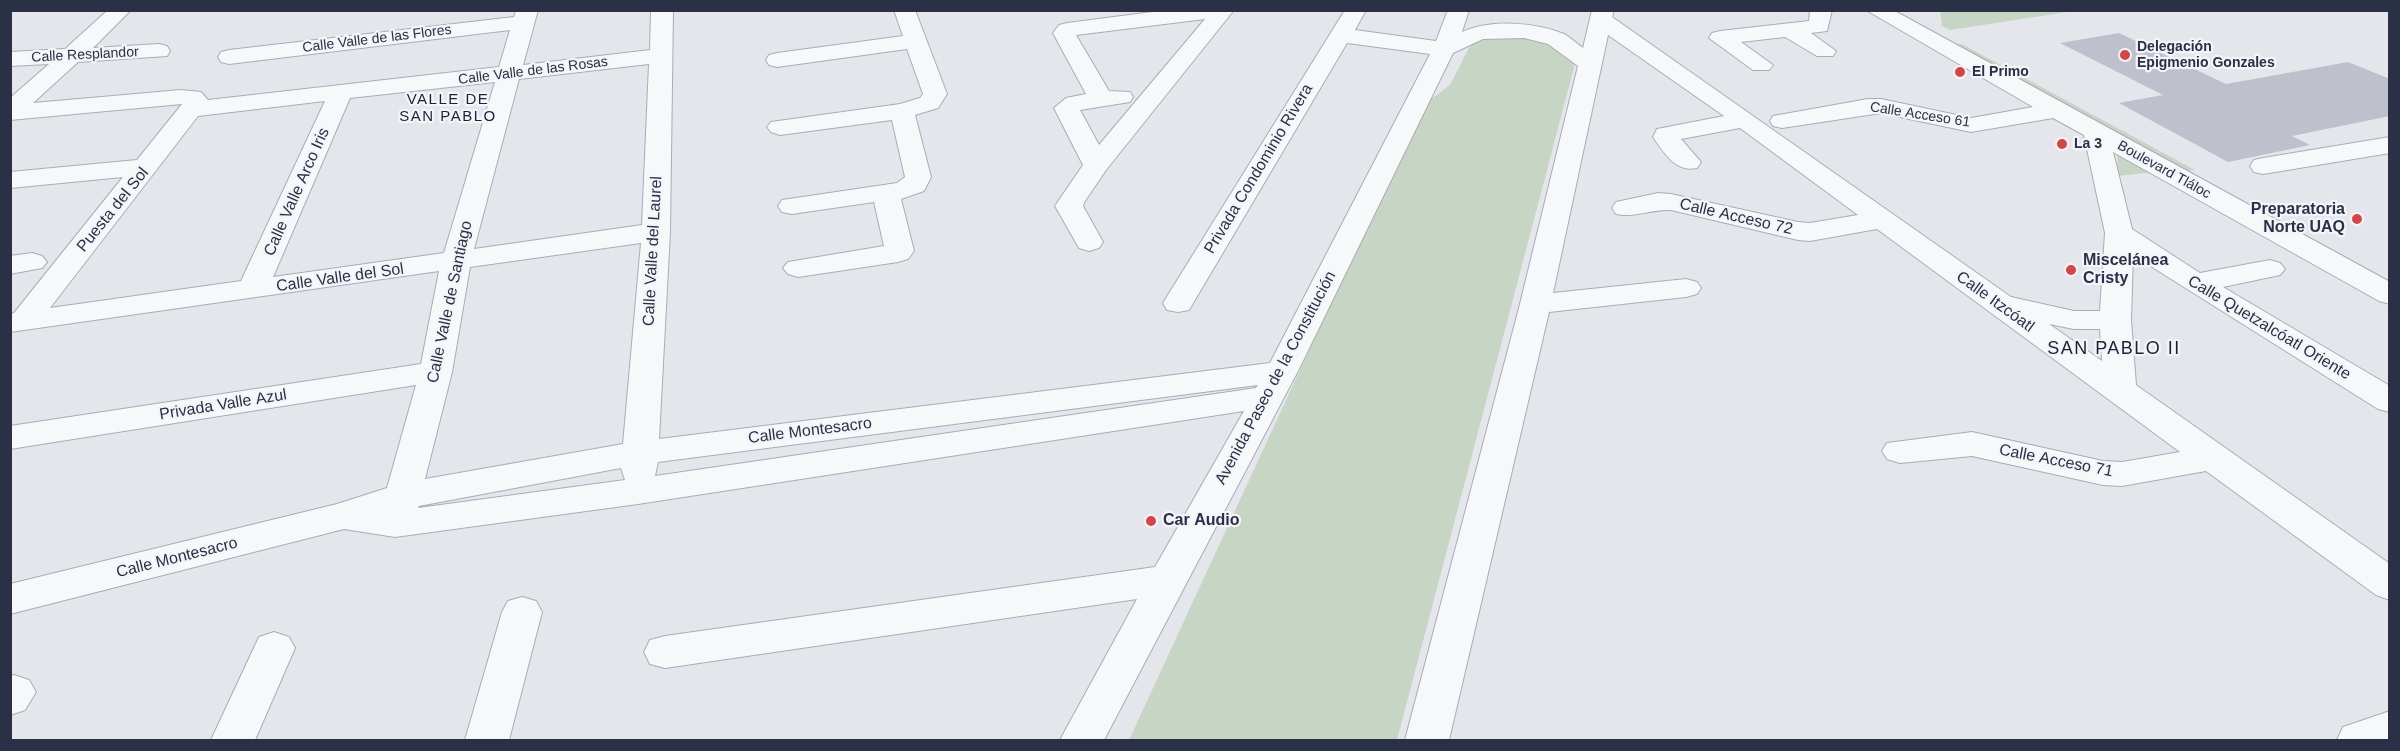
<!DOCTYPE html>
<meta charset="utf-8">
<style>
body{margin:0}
#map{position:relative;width:2400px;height:751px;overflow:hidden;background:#e4e6ec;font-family:Arial,sans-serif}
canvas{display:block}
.frame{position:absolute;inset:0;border:12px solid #2a3146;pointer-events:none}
</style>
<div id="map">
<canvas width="2400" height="751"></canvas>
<div class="frame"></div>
</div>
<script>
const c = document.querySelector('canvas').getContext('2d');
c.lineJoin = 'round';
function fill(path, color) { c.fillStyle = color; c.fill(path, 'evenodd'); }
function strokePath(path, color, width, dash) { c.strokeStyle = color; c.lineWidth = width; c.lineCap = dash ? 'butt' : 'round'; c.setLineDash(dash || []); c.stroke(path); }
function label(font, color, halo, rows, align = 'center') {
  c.font = font + ' Arial,sans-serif'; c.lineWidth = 4.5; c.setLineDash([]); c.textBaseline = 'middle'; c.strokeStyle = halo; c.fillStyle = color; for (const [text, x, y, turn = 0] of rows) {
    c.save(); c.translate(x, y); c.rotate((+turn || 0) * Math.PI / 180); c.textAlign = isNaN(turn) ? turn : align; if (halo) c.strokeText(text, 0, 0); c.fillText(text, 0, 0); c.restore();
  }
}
fill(new Path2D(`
 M 1940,11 L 1940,10 L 2074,11 L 1950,30 L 1942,26 Z
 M 1513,35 C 1537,39 1557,44 1576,60 L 1397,740 L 1129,740 L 1422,106 L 1450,85 L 1473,40 Z
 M 1962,44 L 2195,170 L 2187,171 L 1956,45 Z
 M 2117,149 L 2163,176 L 2146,173 L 2118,176 Z`), '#c7d6c4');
fill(new Path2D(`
 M 2119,33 L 2226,84 L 2348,62 L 2390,79 L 2390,116 L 2292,136 L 2310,145 L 2228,162 L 2119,103 L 2163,95 L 2060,43 Z`), '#bec1cc');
const minor = new Path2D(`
 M 108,10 L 131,10 L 93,48 L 159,44 L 167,46 L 170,51 L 167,56 L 78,62 L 33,103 L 181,90 L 201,92 L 208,100 L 499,67 L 510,30 L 229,64 L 221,62 L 218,57 L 221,52 L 229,50 L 514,17 L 516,10 L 538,10 L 523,65 L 650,50 L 651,10 L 673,10 L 670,232 L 659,439 L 1270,363 L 1430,54 L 1347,43 L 1189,310 L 1178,312 L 1167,310 L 1163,303 L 1345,10 L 1366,10 L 1355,30 L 1436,41 L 1448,10 L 1469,10 L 1462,32 C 1489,19 1535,22 1564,34 C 1570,37 1577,44 1583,48 L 1592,10 L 1614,10 L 1612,17 L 2011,297 L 2074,311 L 2100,311 L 2105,233 L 2084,135 L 2053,118 L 1971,132 L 1881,113 L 1782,128 L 1773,126 L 1770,121 L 1773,116 L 1868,99 L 1881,99 L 1971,118 L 2033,107 L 1866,10 L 1893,10 L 2390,282 L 2390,304 L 2379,301 L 2113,152 L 2132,229 L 2200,273 L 2270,260 L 2280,263 L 2285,269 L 2280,275 L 2223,287 L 2390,386 L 2390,412 L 2378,409 L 2133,255 L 2131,320 L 2136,385 L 2390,564 L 2390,600 L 2376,595 L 2206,471 L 2122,486 L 2103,485 L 1972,456 L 1900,463 L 1887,459 L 1882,451 L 1887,443 L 1972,432 L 2103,461 L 2122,462 L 2180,452 L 1877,229 L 1810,241 L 1798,240 L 1671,210 C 1652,209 1634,218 1616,214 L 1612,208 L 1616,202 L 1658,193 L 1671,194 L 1798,222 L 1810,223 L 1858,215 L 1740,128 L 1681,139 L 1701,162 L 1697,168 C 1676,173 1664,153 1653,137 L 1657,129 L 1724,116 L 1608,35 L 1553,293 L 1686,279 L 1697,282 L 1701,288 L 1697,294 L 1686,297 L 1549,312 L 1449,740 L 1405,740 L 1520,304 L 1578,66 L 1548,44 L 1524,38 L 1483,39 L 1453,53 L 1299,369 L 1104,740 L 1060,740 L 1137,599 L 665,668 L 650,664 L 644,652 L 650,640 L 665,636 L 1155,567 L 1244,411 L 638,504 L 395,537 L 344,529 L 10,614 L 10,584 L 337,504 L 387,488 L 416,385 L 10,449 L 10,426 L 421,364 L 439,271 L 10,332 L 10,314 L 14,313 L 123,177 L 10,188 L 10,172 L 137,160 L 182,104 L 10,120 L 10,98 L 49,64 L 10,66 L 10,52 L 65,49 ZM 649,64 L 642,225 L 474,249 L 519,79 ZM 495,82 L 444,253 L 273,277 L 350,98 ZM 325,101 L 241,281 L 50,308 L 198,116 ZM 641,243 L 623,444 L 425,479 L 452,372 L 470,267 ZM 2049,324 L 2074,329 L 2100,329 L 2102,361 ZM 1258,385 L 1256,388 L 655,476 L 658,462 ZM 621,468 L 625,480 L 418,508 L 419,506 Z
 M 894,10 L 915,10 L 947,94 L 938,108 L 915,115 L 931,177 L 924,191 L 901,199 L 914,251 L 908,259 L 898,262 L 798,277 L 788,274 L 783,268 L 788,262 L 884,246 L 874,202 L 792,214 L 782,212 L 778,206 L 782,200 L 897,183 L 905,177 L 892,120 L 780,135 L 771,132 L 767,127 L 771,122 L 900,104 L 920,98 L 923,94 L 907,49 L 777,67 L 769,65 L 766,60 L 769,55 L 777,53 L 903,36 Z
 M 1168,10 L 1234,10 L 1106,170 L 1085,201 L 1083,206 L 1103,242 L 1099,248 L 1089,251 L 1079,248 L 1055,206 L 1083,165 L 1054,108 L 1066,98 L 1086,94 L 1053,33 L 1059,25 L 1067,23 ZM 1205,19 L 1099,145 L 1080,110 L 1130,102 L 1133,97 L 1130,92 L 1109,91 L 1076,35 Z
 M 1810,10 L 1832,10 L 1827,31 L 1811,33 L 1836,51 L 1833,56 L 1817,56 L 1785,37 L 1741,42 L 1773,65 L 1769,70 L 1753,70 L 1709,38 L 1712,33 L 1720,31 L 1809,21 Z
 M 2390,137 L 2390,153 L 2263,174 L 2254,172 L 2250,166 L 2254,160 L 2263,158 Z
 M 32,253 L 42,256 L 47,262 L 42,268 L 10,274 L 10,256 Z
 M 522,597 L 536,601 L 542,612 L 509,740 L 465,740 L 502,612 L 508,601 Z
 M 274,632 L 289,637 L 295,648 L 255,740 L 211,740 L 259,637 Z
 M 14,675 L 29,680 L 36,692 L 25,710 L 10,715 L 10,676 Z
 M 2390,711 L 2390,740 L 2337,740 L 2343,727 Z`);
strokePath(minor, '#a8acb7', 2);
fill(minor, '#f7f8fa');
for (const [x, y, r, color] of [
 [2125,55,6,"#d54548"],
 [1960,72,6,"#d54548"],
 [2062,144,6,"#d54548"],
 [2357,219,6,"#d54548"],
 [2071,270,6,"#d54548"],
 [1151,521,6,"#d54548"]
]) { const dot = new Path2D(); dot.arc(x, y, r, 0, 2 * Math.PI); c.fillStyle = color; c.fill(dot); strokePath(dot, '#f4f5f9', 2); }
label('14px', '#2a3146', '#f4f5f9', [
 ["Calle Valle de las Flores",377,39,-7],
 ["Calle Resplandor",85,55,-3],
 ["Calle Valle de las Rosas",533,71,-7],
 ["Calle Acceso 61",1920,115,9],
 ["Boulevard Tláloc",2164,170,29]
]);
label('bold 14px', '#2a3146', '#f4f5f9', [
 ["Delegación",2137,47],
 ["Epigmenio Gonzales",2137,63],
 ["El Primo",1972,72],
 ["La 3",2074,144]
], 'left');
c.letterSpacing = '1.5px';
label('15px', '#1c2237', '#f4f5f9', [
 ["VALLE DE",448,100],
 ["SAN PABLO",448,117]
]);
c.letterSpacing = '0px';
label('16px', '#2a3146', '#f4f5f9', [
 ["Privada Condominio Rivera",1259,169,-59],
 ["Calle Valle Arco Iris",297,192,-66],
 ["Puesta del Sol",113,210,-51],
 ["Calle Acceso 72",1736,217,13],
 ["Calle Valle del Laurel",653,251,-87],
 ["Calle Valle del Sol",340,278,-8],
 ["Calle Valle de Santiago",450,302,-78],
 ["Calle Itzcóatl",1995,302,36],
 ["Calle Quetzalcóatl Oriente",2269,328,31],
 ["Avenida Paseo de la Constitución",1276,378,-62],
 ["Privada Valle Azul",223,405,-9],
 ["Calle Montesacro",810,431,-7],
 ["Calle Acceso 71",2056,461,11],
 ["Calle Montesacro",177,558,-14]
]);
label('bold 16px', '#2a3146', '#f4f5f9', [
 ["Preparatoria",2345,210,"right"],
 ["Norte UAQ",2345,228,"right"],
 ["Miscelánea",2083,261],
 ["Cristy",2083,279],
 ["Car Audio",1163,521]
], 'left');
c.letterSpacing = '1.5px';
label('18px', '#1c2237', '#f4f5f9', [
 ["SAN PABLO II",2114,349]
]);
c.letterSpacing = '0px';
</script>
